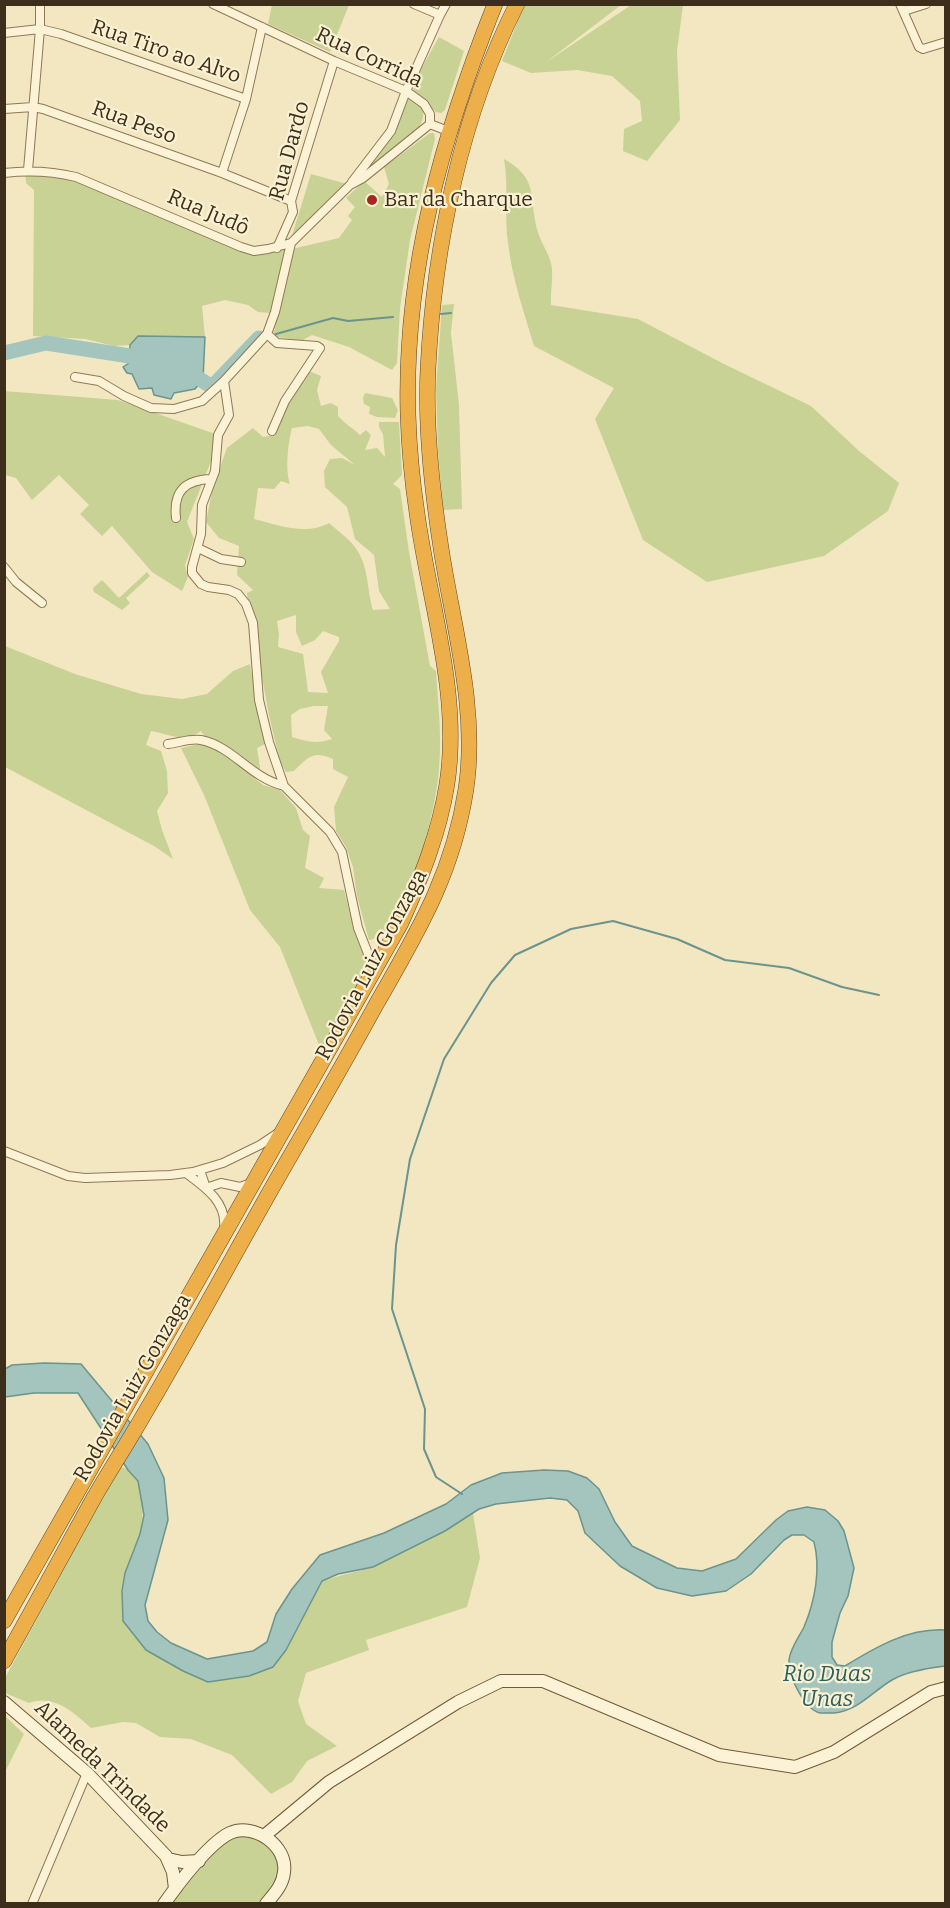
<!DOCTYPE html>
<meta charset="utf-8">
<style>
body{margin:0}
#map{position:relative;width:950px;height:1908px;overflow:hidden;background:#f3e7c1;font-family:Bitter,serif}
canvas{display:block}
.frame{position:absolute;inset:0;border:6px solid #3d2e1c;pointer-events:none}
</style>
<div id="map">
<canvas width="950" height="1908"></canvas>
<div class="frame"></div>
</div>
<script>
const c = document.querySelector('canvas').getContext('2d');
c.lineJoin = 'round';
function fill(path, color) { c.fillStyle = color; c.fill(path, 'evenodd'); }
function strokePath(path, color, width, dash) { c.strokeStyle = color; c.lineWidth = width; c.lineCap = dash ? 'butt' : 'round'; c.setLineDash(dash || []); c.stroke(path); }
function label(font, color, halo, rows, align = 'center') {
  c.font = font + ' Bitter,serif'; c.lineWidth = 4.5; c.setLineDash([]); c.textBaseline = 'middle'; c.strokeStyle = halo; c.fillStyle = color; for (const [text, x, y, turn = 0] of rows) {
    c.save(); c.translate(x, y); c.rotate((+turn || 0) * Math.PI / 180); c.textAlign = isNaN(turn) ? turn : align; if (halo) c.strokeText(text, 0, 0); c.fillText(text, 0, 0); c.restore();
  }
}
fill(new Path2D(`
 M 272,5 L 272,4 L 349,5 L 330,52 L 268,24 Z
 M 524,5 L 621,5 L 545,63 L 631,5 L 683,5 L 677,51 L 680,120 L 647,161 L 623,151 L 624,129 L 642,121 L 640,101 L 612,76 L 577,70 L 531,73 L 502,61 Z
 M 439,37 L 464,51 L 445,110 L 441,113 L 436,112 L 414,91 L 412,85 Z
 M 405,98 C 426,100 428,117 416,131 L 359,176 L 374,160 Z
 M 430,133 L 434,133 L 435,139 L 410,240 L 400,308 L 397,363 L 392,370 L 349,347 L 312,335 L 301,341 L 273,336 L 292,249 L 339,238 L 352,220 L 348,216 L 355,207 L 346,198 L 364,181 L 382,197 L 389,184 L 384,167 Z
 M 504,159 C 541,180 528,199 538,232 C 541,243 548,252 551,263 C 554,276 550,292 551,305 L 638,319 L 724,364 L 811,406 L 859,451 L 899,483 L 888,511 L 824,556 L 707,582 L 643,540 L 595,419 L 614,388 L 534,346 C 524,312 512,278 508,243 C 504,215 509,187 504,159 Z
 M 25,171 L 56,172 L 253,255 L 287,249 L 273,298 L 273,310 L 270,313 L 258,312 L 248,305 L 225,300 L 202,306 L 205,337 L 138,336 L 130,345 L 114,346 L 85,339 L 33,336 L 34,190 L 26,183 Z
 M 311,174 L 347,184 L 290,242 Z
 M 454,304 L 451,333 L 459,405 L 462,509 L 443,510 L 438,451 L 436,389 L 442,305 Z
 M 309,371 L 321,376 L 317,390 L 321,406 L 331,403 L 338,407 L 338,416 C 345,424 353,428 360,435 L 366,430 L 371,435 L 365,450 L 377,448 L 385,457 L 383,434 L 379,427 L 379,422 L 399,422 L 402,475 L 393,484 L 400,489 L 409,552 L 430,666 L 436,671 C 438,703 442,736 439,768 C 437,807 411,909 382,935 C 378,938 373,939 369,940 L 357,896 L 353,867 L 346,847 L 336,831 L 334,807 L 348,777 L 333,769 L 333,759 C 313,750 308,757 294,771 L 286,772 L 280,762 L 269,715 L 248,602 L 247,593 L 253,590 L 237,575 L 239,546 L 219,538 L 206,522 L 213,486 L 227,448 L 253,428 L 263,437 L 273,435 L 285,406 L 300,386 ZM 308,426 L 319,429 L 331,445 L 355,465 L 342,458 L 330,459 L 324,471 L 325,487 L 347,507 L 355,539 L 374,555 L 379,591 L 390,609 L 373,610 C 367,591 369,568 357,550 C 351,540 338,531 329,523 C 306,536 278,525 254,519 L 258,488 L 274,489 L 281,481 L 290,484 C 285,470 288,442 292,428 ZM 296,615 L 296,632 L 302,646 L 315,640 L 323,631 L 339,637 L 339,641 L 321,672 L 328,693 L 308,692 L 303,654 L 278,647 L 279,634 L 277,621 ZM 314,706 L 328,706 L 324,730 L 332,739 C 317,744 307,742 292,737 L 291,715 L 300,709 Z
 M 4,391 L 118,400 L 221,436 L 187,522 L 194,539 L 185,565 L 188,577 L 182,591 L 152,572 L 112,526 L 102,536 L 80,514 L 89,505 L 59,475 L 32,500 L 16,478 L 5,475 Z
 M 365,393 L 392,398 L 398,410 L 395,418 L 377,417 L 369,414 L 370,407 L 364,404 L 363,398 Z
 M 147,572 L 150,576 L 126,598 L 130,603 L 122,610 L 94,592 L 93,588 L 102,580 L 119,598 Z
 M 5,646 L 75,674 L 141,694 L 182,699 L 207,694 L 233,671 L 250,664 L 265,744 L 257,748 L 261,774 L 207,740 L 201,731 C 185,743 168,734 151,731 L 146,745 L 161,751 L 167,771 L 168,793 L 157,811 L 162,830 L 173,859 L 154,846 L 5,767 Z
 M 209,742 L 263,785 L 280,790 L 296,808 L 303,830 L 310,836 L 305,868 L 324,878 L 319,888 L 344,890 L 354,929 L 368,968 L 321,1050 L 280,947 L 250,910 L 204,795 L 181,748 Z
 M 120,1466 L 128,1470 L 138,1481 L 143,1510 L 140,1534 L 131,1555 L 123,1622 L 183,1671 L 286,1650 L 322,1581 C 337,1576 353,1573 368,1568 C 405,1554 440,1534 473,1513 L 480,1558 L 467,1607 L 366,1640 L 369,1650 L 306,1673 L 298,1701 L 306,1724 L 337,1746 L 307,1761 L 292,1782 L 271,1794 L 232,1755 L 191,1739 L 160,1737 L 136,1723 L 123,1722 L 91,1728 C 73,1712 54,1694 29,1703 L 5,1693 L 5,1678 Z
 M 5,1716 L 24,1734 L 5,1772 Z
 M 253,1834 C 267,1842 287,1856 280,1875 C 277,1884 267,1895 262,1903 L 171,1904 L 223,1842 L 236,1835 Z`), '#c7d294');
const water = new Path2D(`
 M 138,336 L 205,337 L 203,379 L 195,389 L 174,393 L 171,399 L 154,395 L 152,388 L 139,389 L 132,374 L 127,373 L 123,367 L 129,363 L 130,345 Z
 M 44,1363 L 81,1364 L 148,1444 L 164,1478 L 168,1520 L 145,1605 L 148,1621 L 157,1632 L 171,1643 L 207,1659 L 253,1651 L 267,1642 L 276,1614 L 292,1589 L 320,1555 L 384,1533 L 446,1504 L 471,1485 L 502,1473 L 544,1470 L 568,1471 L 587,1478 L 599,1489 L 615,1522 L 632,1546 L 677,1568 L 702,1571 L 736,1559 L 776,1520 L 788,1511 L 807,1507 L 825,1510 L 838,1521 L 844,1531 L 854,1568 L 848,1596 L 840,1613 L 832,1642 L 832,1657 L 837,1665 L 845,1666 C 876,1647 908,1628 945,1630 L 945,1666 C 929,1668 907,1671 892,1680 C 873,1691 858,1711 834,1713 C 830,1713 824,1713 820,1713 C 804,1709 788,1676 789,1660 C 790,1649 799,1637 804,1627 C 815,1601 821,1569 814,1542 L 804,1535 L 792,1535 L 784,1540 L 751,1574 L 726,1591 L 692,1596 L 657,1588 L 620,1566 L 585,1533 L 578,1511 L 567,1500 L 550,1498 L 496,1504 L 479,1509 L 445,1531 L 373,1567 L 338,1574 L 322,1581 L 286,1650 L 273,1667 L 249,1676 L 208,1682 L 183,1671 L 146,1650 L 123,1621 L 122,1591 L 125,1573 L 140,1534 L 144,1515 L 138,1481 L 128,1470 L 78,1393 L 34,1393 L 5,1397 L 5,1369 L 12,1365 Z`);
fill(water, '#a4c5bd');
strokePath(water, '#6a948d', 1.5);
strokePath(new Path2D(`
 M 441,314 L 451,313
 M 276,334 L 333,318 L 348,321 L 393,317
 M 462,1494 L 436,1477 L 424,1449 L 425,1409 L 392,1309 L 396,1245 L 410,1159 L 444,1059 L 491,983 L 515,955 L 571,929 L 613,921 L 677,939 L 725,960 L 789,968 L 842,987 L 879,995`), '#6a948d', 2);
strokePath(new Path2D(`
 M 4,353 L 46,343 L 149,359
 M 186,370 L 212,387 L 259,338`), '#a4c5bd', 15);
const street = new Path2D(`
 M 213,4 L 334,61 L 406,91 L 424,104 L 430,114 L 430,124
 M 414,4 L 440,15
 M 900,4 L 919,47 L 923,49 L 946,42
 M 904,11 L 926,4
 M 4,33 L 40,29 L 61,34 L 246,99
 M 4,109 L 33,107 L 43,109 L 222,173 L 291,201
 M 430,124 L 448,131
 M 28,170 L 40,29 L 40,4
 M 4,173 C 30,170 51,171 76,177 L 241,247 L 254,251 L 268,249 L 291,243 L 350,185 L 363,178 L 430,124
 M 222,173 L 246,99 L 262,27
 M 352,182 L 391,131 L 406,91 L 440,15 L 446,4
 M 291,243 L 275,312 L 267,334 L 224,381 L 229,415 L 218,435 L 215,471 L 202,505 L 201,534 L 192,567 L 192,573 L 201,584 L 208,587 L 229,590 L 238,594 L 246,604 L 253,623 L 259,700 L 269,742 L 284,786 L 330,832 L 342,852 L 358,928 L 374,969
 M 277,248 L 293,212 L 291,201 L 334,61
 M 267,334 L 277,343 L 317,346 L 320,348 L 285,401 L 272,431
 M 75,377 L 99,381 L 124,396 L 151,408 L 174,409 L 202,401 L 224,381
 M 176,518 C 173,491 185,480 211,479
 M 198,548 L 221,559 L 241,562
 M 4,567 L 16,582 L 42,603
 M 168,744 C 178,743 191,738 201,740 C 234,747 249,777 284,786
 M 4,1151 L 68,1176 L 85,1178 L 170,1175 L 193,1172 L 223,1163 L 260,1145 L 278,1133
 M 200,1170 L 206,1188 L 221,1183 L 240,1187 L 251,1183
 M 186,1173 C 205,1187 227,1202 224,1228
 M 32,1904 L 87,1773`);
const secondary = new Path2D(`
 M 4,1702 L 87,1773 L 166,1856 L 173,1872 L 175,1889
 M 264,1836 L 329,1782 L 458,1702 L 501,1681 L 543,1681 L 719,1755 L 795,1767 L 834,1752 L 931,1692 L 946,1688
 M 168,1859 L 182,1862 L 199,1861
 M 164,1904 C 178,1884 209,1843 230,1833 C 254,1822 288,1846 284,1872 C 283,1885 274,1894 266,1904`);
const highway = new Path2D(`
 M 4,1621 L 401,923 C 421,878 439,834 447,784 C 461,693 429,603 417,513 C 412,480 409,446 408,414 C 404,270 442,137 495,4
 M 4,1661 C 35,1606 65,1550 95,1496 C 112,1467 130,1439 146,1411 C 195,1328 240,1243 288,1160 C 318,1108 348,1056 377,1003 C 418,931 453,874 466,789 C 478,708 453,627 441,548 C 432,490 425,428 428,369 C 434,246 461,115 517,4`);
strokePath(street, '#8f7856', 10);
strokePath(secondary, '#715939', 14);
strokePath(highway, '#5c452b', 16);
strokePath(street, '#fcf3d6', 8);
strokePath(secondary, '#fcf3d6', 12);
strokePath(highway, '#ecaf49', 15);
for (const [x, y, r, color] of [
 [372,200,6,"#a5271f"]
]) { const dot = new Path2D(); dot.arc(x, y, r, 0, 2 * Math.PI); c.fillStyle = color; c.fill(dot); strokePath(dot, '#f9f1d2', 2); }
label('21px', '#3d2e1c', '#f9f1d2', [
 ["Rua Tiro ao Alvo",166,52,19],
 ["Rua Corrida",369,58,25],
 ["Rua Peso",134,123,20],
 ["Rua Dardo",290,151,-75],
 ["Rua Judô",208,213,23],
 ["Rodovia Luiz Gonzaga",372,965,-62],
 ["Rodovia Luiz Gonzaga",133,1388,-60],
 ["Alameda Trindade",102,1767,44]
]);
label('21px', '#3d2e1c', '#f9f1d2', [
 ["Bar da Charque",384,200]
], 'left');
label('italic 22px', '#2a5e5e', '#f9f1d2', [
 ["Rio Duas",827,1675],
 ["Unas",827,1700]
]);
</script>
